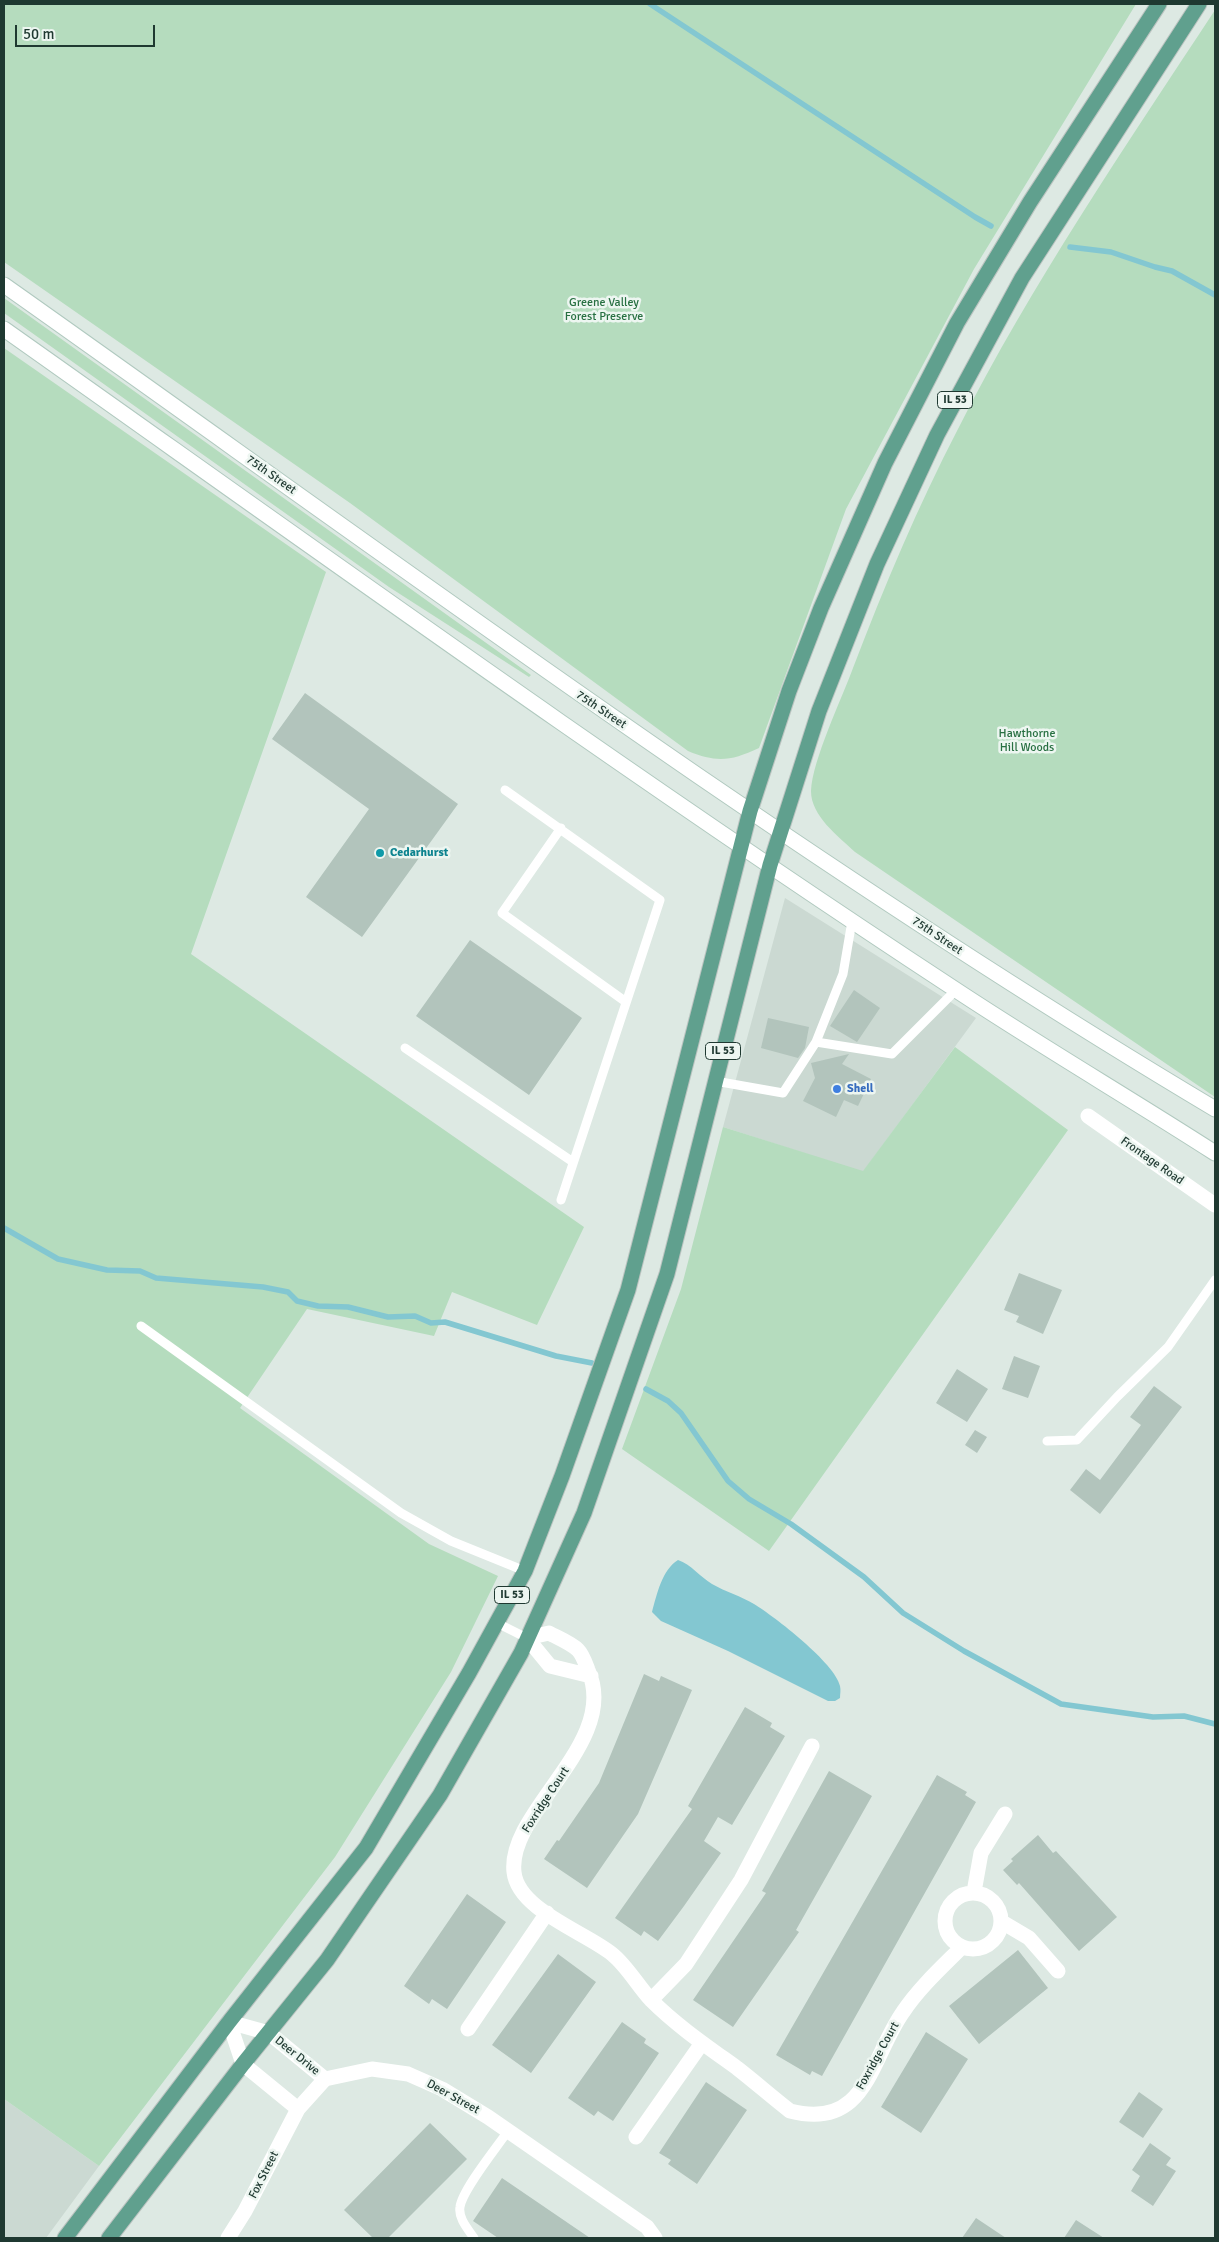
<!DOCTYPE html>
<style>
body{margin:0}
#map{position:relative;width:1219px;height:2242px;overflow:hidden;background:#dde9e3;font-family:Signika,sans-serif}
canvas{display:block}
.frame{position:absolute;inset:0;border:5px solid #1f3931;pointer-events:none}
.scale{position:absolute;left:15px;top:25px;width:140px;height:22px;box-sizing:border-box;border:2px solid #1f3931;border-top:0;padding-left:6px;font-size:15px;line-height:18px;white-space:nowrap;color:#1f3931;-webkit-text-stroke:4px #edf6f1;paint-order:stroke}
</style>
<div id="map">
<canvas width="1219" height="2242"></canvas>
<div class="frame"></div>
<div class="scale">50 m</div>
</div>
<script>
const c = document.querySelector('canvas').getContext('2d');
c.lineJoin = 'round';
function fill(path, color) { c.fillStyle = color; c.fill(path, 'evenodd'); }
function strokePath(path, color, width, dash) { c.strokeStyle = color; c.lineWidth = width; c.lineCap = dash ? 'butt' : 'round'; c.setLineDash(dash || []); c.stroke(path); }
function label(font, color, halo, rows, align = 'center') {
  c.font = font + ' Signika,sans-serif'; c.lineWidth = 5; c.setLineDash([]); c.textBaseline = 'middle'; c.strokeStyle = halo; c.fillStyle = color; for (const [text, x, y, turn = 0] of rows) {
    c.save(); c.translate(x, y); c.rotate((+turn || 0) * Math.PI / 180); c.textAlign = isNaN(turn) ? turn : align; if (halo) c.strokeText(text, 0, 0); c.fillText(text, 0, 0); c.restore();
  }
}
fill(new Path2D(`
 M 785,898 L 976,1018 L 863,1172 L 723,1127 Z
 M 4,2099 L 99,2166 L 46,2238 L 4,2238 Z`), '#cbd9d2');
fill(new Path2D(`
 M 4,4 L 1136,4 L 974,269 L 846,509 L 759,748 C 731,761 717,763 688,751 L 350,503 L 4,262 Z
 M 1215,10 L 1215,1097 L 855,852 C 838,836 811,816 811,791 C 812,761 842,698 853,668 C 884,587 918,506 958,429 C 1032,283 1125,147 1215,10 Z
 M 4,298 L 531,675 L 529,677 L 389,587 L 4,313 Z
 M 4,348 L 326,572 L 191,954 L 584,1227 L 537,1325 L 452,1292 L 434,1336 L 307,1309 L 240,1408 L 429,1544 L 498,1576 L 451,1672 L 335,1857 L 99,2166 L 4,2099 Z
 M 955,1047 L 1068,1130 L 769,1551 L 622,1449 L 681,1289 L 723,1127 L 863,1171 Z`), '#b5dcbe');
fill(new Path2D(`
 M 678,1560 C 691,1564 700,1577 712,1584 C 726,1592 741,1596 754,1604 C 774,1616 836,1664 840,1686 C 841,1690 840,1694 840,1698 L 835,1701 L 828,1701 L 728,1651 L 661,1621 L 652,1612 C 657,1594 662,1570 678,1560 Z`), '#83c7d1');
strokePath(new Path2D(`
 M 650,4 L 975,217 L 991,226
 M 1070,247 L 1111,252 L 1155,267 L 1172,271 L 1215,295
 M 4,1228 L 58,1259 L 107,1270 L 140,1271 L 156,1278 L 263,1287 L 288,1292 L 297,1301 L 318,1306 L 348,1307 L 388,1317 L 415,1316 L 431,1323 L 445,1322 L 556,1356 L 592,1363
 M 646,1389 L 668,1401 L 681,1413 L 728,1481 L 749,1499 L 791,1524 L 864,1577 L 903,1613 L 964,1651 L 1061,1704 L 1153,1717 L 1184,1716 L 1215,1724`), '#83c7d1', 5.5);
fill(new Path2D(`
 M 305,693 L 458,804 L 362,937 L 306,897 L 369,809 L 272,739 Z
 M 470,940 L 582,1018 L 529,1095 L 416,1016 Z
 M 854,990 L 880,1008 L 857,1042 L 830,1026 Z
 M 768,1018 L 809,1027 L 805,1048 L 798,1058 L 761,1048 Z
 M 849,1054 L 842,1064 L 871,1079 L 858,1106 L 844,1100 L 836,1117 L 803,1101 L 815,1078 L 811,1063 Z
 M 1019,1273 L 1062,1290 L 1043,1334 L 1016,1322 L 1019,1316 L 1004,1310 Z
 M 1014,1356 L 1040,1366 L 1028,1398 L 1002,1389 Z
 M 957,1369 L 988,1389 L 967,1422 L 936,1403 Z
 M 1154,1386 L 1182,1407 L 1100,1514 L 1070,1490 L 1086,1469 L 1100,1480 L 1141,1425 L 1130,1417 Z
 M 975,1430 L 987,1437 L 977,1453 L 965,1445 Z
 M 644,1674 L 659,1681 L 661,1676 L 692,1690 L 638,1814 L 587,1888 L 544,1859 L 557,1840 L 559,1841 L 599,1783 Z
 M 745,1707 L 772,1723 L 770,1727 L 785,1736 L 732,1825 L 718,1817 L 704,1841 L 721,1853 L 684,1906 L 658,1941 L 644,1931 L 641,1936 L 615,1918 L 692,1809 L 688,1806 Z
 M 829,1771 L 872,1796 L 796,1930 L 799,1932 L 733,2027 L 693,2000 L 766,1893 L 762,1891 Z
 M 937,1775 L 967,1792 L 965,1795 L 976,1802 L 822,2076 L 812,2071 L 810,2075 L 776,2055 Z
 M 1038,1835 L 1053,1853 L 1056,1851 L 1117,1917 L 1079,1951 L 1019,1883 L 1017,1885 L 1003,1870 L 1013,1861 L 1011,1859 Z
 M 467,1894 L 506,1922 L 447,2009 L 432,1999 L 429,2004 L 404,1986 Z
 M 1018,1950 L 1048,1988 L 979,2044 L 949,2006 Z
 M 558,1954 L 596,1982 L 531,2073 L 492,2045 Z
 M 622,2022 L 646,2039 L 644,2043 L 659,2053 L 613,2121 L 598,2111 L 594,2116 L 568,2098 Z
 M 926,2032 L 968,2059 L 921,2133 L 881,2107 Z
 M 706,2082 L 747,2110 L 697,2184 L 668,2164 L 671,2160 L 659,2153 Z
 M 1139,2092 L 1163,2109 L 1143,2138 L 1119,2122 Z
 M 430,2123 L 467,2159 L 388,2238 L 373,2238 L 344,2210 Z
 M 1150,2143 L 1171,2158 L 1166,2165 L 1176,2171 L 1153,2206 L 1131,2191 L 1140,2176 L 1132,2170 Z
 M 502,2178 L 590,2238 L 498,2238 L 473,2221 Z
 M 976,2218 L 1006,2238 L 962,2238 Z
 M 1076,2220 L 1104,2238 L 1064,2238 Z`), '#b2c4bc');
const secondary = new Path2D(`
 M 4,285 C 403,567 795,859 1215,1109
 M 4,329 C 318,551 631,777 953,988 C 1039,1045 1128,1097 1215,1153`);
const primary = new Path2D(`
 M 65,2238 L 229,2022 L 366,1848 L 469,1673 L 525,1571 L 562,1476 L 628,1290 L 750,811 L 789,691 L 821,608 L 885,463 L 957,323 L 1030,202 L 1159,4
 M 109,2238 L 243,2064 L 327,1960 L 440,1795 L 521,1653 L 584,1513 L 667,1274 L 770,865 L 819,711 L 877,564 L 937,435 L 1022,278 L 1199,4`);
strokePath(secondary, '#b0c9bf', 17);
strokePath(primary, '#bcc4c1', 17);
strokePath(new Path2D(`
 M 505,790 L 660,900 L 561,1200
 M 561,828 L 502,913 L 626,1002
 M 816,1042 L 892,1054 L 956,990
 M 405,1048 L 573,1162
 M 715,1081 L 783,1093 L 816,1042 L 843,974 L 852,921
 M 141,1326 L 401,1513 L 451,1541 L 525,1571
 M 1047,1441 L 1077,1440 L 1117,1397 L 1168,1347 L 1215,1280
 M 497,1623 L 527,1638
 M 474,2238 C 468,2229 458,2218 460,2207 C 462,2190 497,2147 508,2131`), '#fff', 9);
strokePath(new Path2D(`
 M 1088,1116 L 1215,1205
 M 591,1676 L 550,1666 L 527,1638 L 549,1633 C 558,1638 571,1643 578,1650 C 583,1655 586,1665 588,1670 C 621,1742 507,1811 514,1872 C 518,1910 585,1932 612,1954 C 627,1966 638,1986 651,2000 C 677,2026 708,2047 737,2068 C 755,2082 772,2097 790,2111 C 867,2131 870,2059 903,2012 C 919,1988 941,1968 962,1947
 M 974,1892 L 981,1853 L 1005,1814
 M945 1921a28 28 0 1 1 56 0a28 28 0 1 1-56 0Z
 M 1002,1922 L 1029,1938 L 1058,1971
 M 651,2000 L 686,1964 L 741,1880 L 812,1746
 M 468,2029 L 547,1913
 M 298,2109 L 243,2064 L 229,2022 L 269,2033 L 325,2079
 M 636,2137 L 702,2043
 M 228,2238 L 245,2211 L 298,2109 L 325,2079 L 372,2069 L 408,2074 L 442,2089 L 488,2117 L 647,2227 L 655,2238`), '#fff', 15);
strokePath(secondary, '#fff', 15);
strokePath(primary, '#60a08e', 15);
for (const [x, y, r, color] of [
 [380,853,5,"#0f9aa8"],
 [837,1089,5,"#3f7fe0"]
]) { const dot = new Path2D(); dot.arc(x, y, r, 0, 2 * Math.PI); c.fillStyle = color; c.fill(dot); strokePath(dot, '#edf6f1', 2); }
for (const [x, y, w] of [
 [955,400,35],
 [723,1051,35],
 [512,1595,35]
]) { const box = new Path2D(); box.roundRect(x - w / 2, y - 8.5, w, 17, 4); c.fillStyle = '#edf6f1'; c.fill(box); strokePath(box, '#1f3931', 1); }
label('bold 11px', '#1f3931', null, [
 ["IL 53",955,400],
 ["IL 53",723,1051],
 ["IL 53",512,1595]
]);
label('12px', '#287042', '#edf6f1', [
 ["Greene Valley",604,303],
 ["Forest Preserve",604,317],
 ["Hawthorne",1027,734],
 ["Hill Woods",1027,748]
]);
label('12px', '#1f3931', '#edf6f1', [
 ["75th Street",271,475,35],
 ["75th Street",601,710,34],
 ["75th Street",937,936,34],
 ["Frontage Road",1152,1161,35],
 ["Foxridge Court",546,1800,-57],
 ["Deer Drive",297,2056,39],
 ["Foxridge Court",878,2056,-61],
 ["Deer Street",453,2097,29],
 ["Fox Street",264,2175,-63]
]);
label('bold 12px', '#0d838f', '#edf6f1', [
 ["Cedarhurst",390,853]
], 'left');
label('bold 12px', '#366cbe', '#edf6f1', [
 ["Shell",847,1089]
], 'left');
</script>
